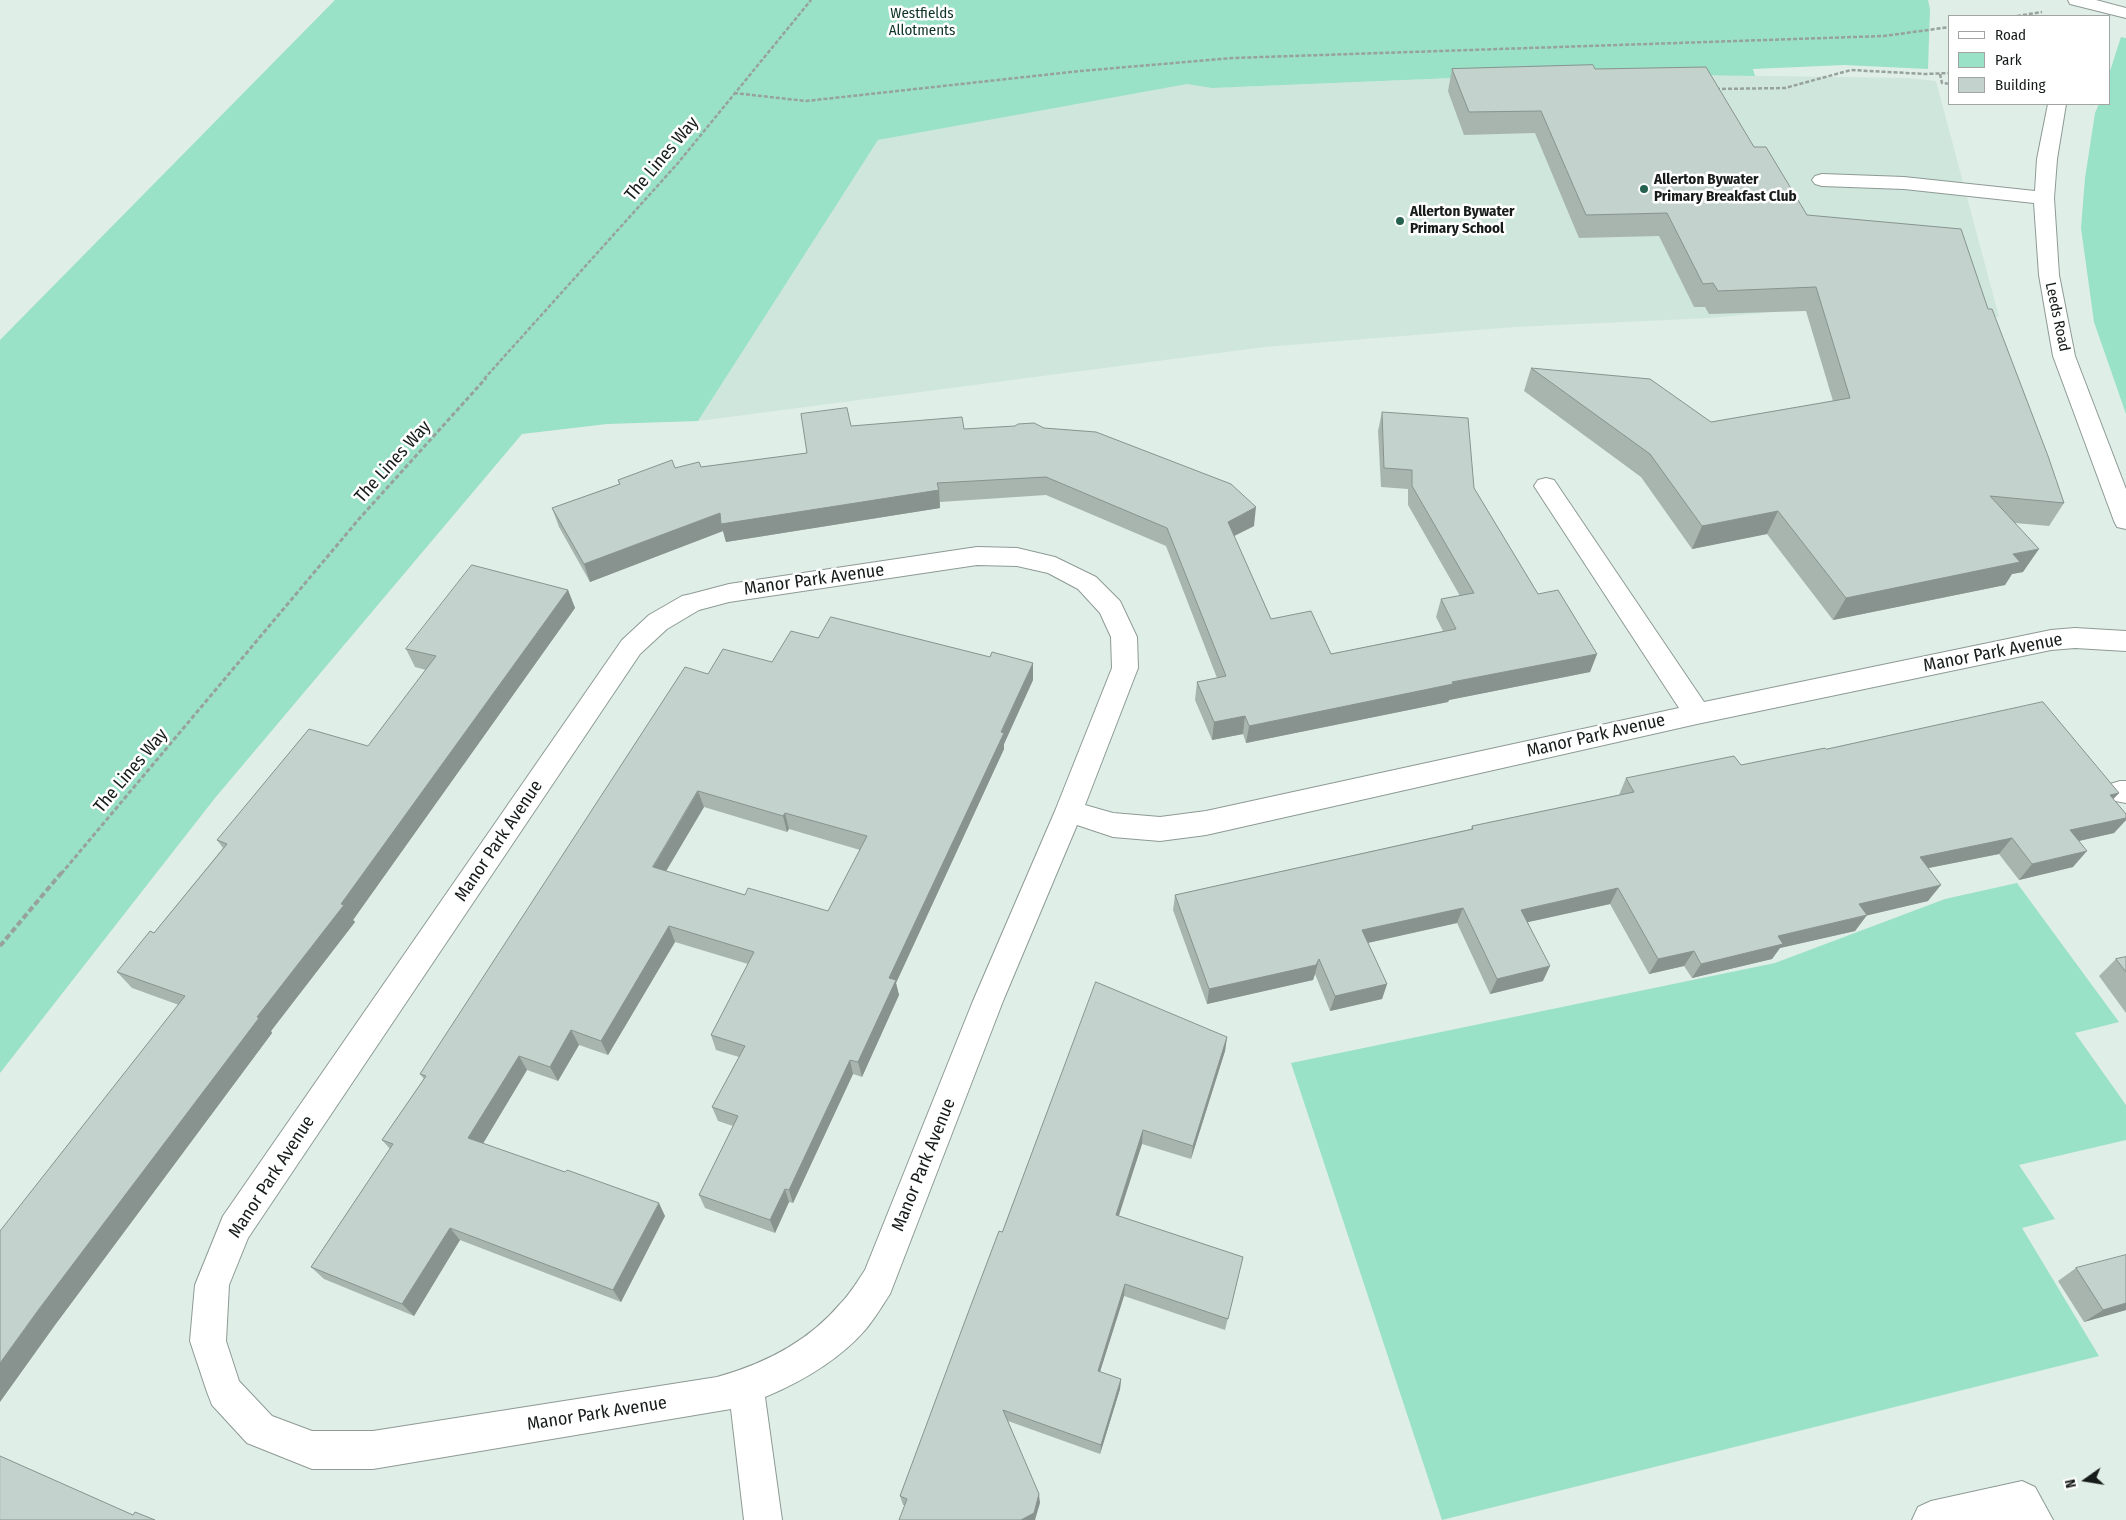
<!DOCTYPE html>
<style>
body{margin:0}
#map{position:relative;width:2126px;height:1520px;overflow:hidden;background:#e0eee8;font-family:"Fira Sans Condensed",sans-serif}
canvas{display:block}
.legend{position:absolute;left:1948px;top:15px;width:162px;height:90px;box-sizing:border-box;background:#fff;border:1px solid #a2a4a3;margin:0;padding:6px 9px;list-style:none;font-size:15px;color:#161c1a}
.legend li{display:flex;align-items:center;gap:10px;height:25px}
.legend b{width:25px;border:1px solid #a2a4a3}
.north{position:absolute;left:2061px;top:1455px;width:50px;height:50px;-webkit-text-stroke:4px #fff;paint-order:stroke;rotate:257deg;font-size:14px;font-weight:700;line-height:20px;text-align:center;color:#161c1a}
.north::after{content:'';display:block;margin:auto;width:18px;height:22px;background:#161c1a;clip-path:polygon(50% 0,100% 100%,50% 72%,0 100%)}
</style>
<div id="map">
<canvas width="2126" height="1520"></canvas>
<ul class="legend">
<li><b style="height:6px;background:#fff"></b>Road</li>
<li><b style="height:14px;background:#99e1c7"></b>Park</li>
<li><b style="height:14px;background:#c3d2cc"></b>Building</li>
</ul>
<div class="north">N</div>
</div>
<script>
const c = document.querySelector('canvas').getContext('2d');
c.lineJoin = 'round';
function fill(path, color) { c.fillStyle = color; c.fill(path, 'evenodd'); }
function strokePath(path, color, width, dash) { c.strokeStyle = color; c.lineWidth = width; c.lineCap = dash ? 'butt' : 'round'; c.setLineDash(dash || []); c.stroke(path); }
function label(font, color, halo, rows, align = 'center') {
  c.font = font + ' "Fira Sans Condensed",sans-serif'; c.lineWidth = 5; c.setLineDash([]); c.textBaseline = 'middle'; c.strokeStyle = halo; c.fillStyle = color; for (const [text, x, y, turn = 0] of rows) {
    c.save(); c.translate(x, y); c.rotate((+turn || 0) * Math.PI / 180); c.textAlign = isNaN(turn) ? turn : align; if (halo) c.strokeText(text, 0, 0); c.fillText(text, 0, 0); c.restore();
  }
}
fill(new Path2D(`
 M 1573,73 L 1908,78 L 1936,81 L 1999,317 L 1877,302 L 1710,318 L 1515,327 L 1265,347 L 698,421 L 878,140 L 1187,83 L 1212,88 Z`), '#cfe6dc');
fill(new Path2D(`
 M 335,0 L 1928,0 L 1930,9 L 1928,69 L 1844,65 L 1753,69 L 1755,76 L 1573,73 L 1212,88 L 1187,84 L 878,140 L 698,421 L 607,424 L 522,434 L 215,798 L 0,1073 L 0,340 Z
 M 2121,37 L 2126,38 L 2126,414 L 2094,322 L 2081,228 L 2085,178 L 2095,113 L 2099,104 L 2110,104 L 2110,71 Z
 M 2017,883 L 2119,1022 L 2075,1033 L 2126,1105 L 2126,1140 L 2019,1165 L 2055,1219 L 2022,1228 L 2099,1356 L 1442,1520 L 1291,1063 L 1775,963 L 1945,899 Z`), '#99e1c7');
const minor = new Path2D(`
 M 2068,0 L 2096,0 L 2126,8 L 2126,18 L 2070,4 Z
 M 2048,104 L 2066,104 L 2057,159 L 2054,198 L 2059,275 L 2075,356 L 2126,489 L 2126,529 L 2117,527 L 2114,521 L 2053,356 L 2039,275 L 2034,203 L 1904,189 L 1822,186 L 1815,184 L 1812,180 L 1815,176 L 1822,174 L 1904,177 L 2035,191 L 2037,159 Z
 M 1546,478 L 1554,480 L 1704,702 L 2051,630 L 2075,628 L 2126,631 L 2126,651 L 2075,648 L 2051,650 L 1697,724 L 1206,835 L 1160,841 L 1113,837 L 1077,825 L 1003,1001 L 890,1294 C 882,1306 875,1318 866,1329 C 839,1360 803,1381 765,1397 L 782,1520 L 744,1520 L 731,1409 L 373,1469 L 312,1469 L 247,1443 L 212,1405 L 207,1392 L 190,1341 L 195,1285 L 223,1216 L 622,640 L 649,615 L 682,596 L 691,594 L 729,584 L 977,547 L 1017,548 L 1055,557 L 1096,577 L 1120,601 L 1137,637 L 1138,668 L 1085,805 L 1113,813 L 1160,817 L 1206,811 L 1679,708 L 1534,486 L 1538,480 ZM 977,565 L 1017,566 L 1048,573 L 1078,589 L 1100,613 L 1111,637 L 1112,668 L 1055,811 L 973,1001 L 865,1270 C 857,1282 850,1294 840,1304 C 808,1342 764,1364 717,1377 L 373,1431 L 312,1431 L 272,1416 L 239,1381 L 226,1341 L 229,1285 L 248,1238 L 640,654 L 667,629 L 699,610 L 729,602 Z
 M 2120,781 L 2126,781 L 2126,803 L 2110,800 L 2106,792 L 2110,784 Z
 M 2022,1481 L 2035,1487 L 2053,1520 L 1912,1520 L 1918,1507 L 1931,1501 Z`);
strokePath(minor, '#8d9a95', 2);
strokePath(new Path2D(`
 M 2017,16 L 2042,12
 M 1940,74 L 1942,83 L 1950,84
 M 1716,89 L 1785,88 L 1851,70 L 1925,74 L 1950,73
 M 734,93 L 806,101 L 1080,71 L 1233,58 L 1884,36 L 1950,27
 M 484,379 L 678,163 L 811,0`), '#97a29e', 2.5, [4, 2]);
strokePath(new Path2D(`
 M 61,874 L 359,519 L 486,378`), '#97a29e', 3, [4.5, 2.5]);
strokePath(new Path2D(`
 M 0,946 L 62,872`), '#97a29e', 4, [6, 3]);
fill(minor, '#fff');
fill(new Path2D(`
 M 1452,69 L 1595,69 L 1754,147 L 1807,215 L 1988,309 L 2064,503 L 2049,526 L 2015,523 L 2023,572 L 2012,574 L 2005,585 L 1833,620 L 1767,534 L 1692,549 L 1641,477 L 1524,391 L 1531,368 L 1711,422 L 1833,401 L 1806,311 L 1709,314 L 1705,307 L 1694,307 L 1659,236 L 1579,238 L 1535,133 L 1464,135 L 1448,91 Z
 M 1382,412 L 1474,488 L 1538,594 L 1597,654 L 1590,672 L 1449,700 L 1448,702 L 1246,743 L 1243,734 L 1212,740 L 1195,700 L 1197,682 L 1217,678 L 1166,546 L 1046,495 L 940,502 L 940,508 L 726,542 L 723,531 L 590,582 L 559,527 L 552,508 L 619,484 L 618,480 L 675,468 L 701,467 L 807,453 L 851,426 L 964,429 L 1044,428 L 1254,526 L 1234,536 L 1271,619 L 1331,654 L 1443,631 L 1436,617 L 1441,599 L 1460,596 L 1408,505 L 1408,489 L 1381,487 L 1378,431 Z
 M 568,590 L 575,608 L 353,920 L 355,922 L 271,1031 L 272,1033 L 58,1321 L 179,1005 L 132,988 L 117,972 L 154,933 L 223,848 L 217,840 L 368,746 L 426,670 L 415,667 L 406,649 Z
 M 818,638 L 1033,680 L 1004,744 L 1004,749 L 896,983 L 899,995 L 862,1077 L 853,1074 L 793,1203 L 789,1202 L 775,1233 L 705,1208 L 699,1195 L 733,1126 L 718,1121 L 712,1107 L 739,1057 L 716,1050 L 711,1035 L 748,964 L 675,942 L 608,1055 L 579,1045 L 558,1081 L 527,1070 L 483,1143 L 665,1216 L 621,1302 L 460,1240 L 414,1316 L 324,1279 L 311,1267 L 390,1149 L 382,1140 L 424,1079 L 420,1074 L 708,674 L 772,662 ZM 704,807 L 787,832 L 789,829 L 860,850 L 828,911 L 745,895 L 666,871 Z
 M 1826,749 L 2119,793 L 2113,799 L 2126,814 L 2126,820 L 2114,833 L 2079,841 L 2073,867 L 2019,880 L 1999,854 L 1929,868 L 1928,901 L 1867,915 L 1855,931 L 1780,948 L 1772,959 L 1692,978 L 1684,966 L 1649,974 L 1610,904 L 1528,922 L 1543,981 L 1490,994 L 1457,923 L 1368,943 L 1387,984 L 1382,999 L 1330,1011 L 1315,974 L 1313,980 L 1207,1004 L 1173,910 L 1175,895 L 1471,829 L 1472,826 L 1619,795 L 1626,778 L 1741,765 Z
 M 2126,957 L 2126,1013 L 2099,976 L 2116,959 Z
 M 1227,1037 L 1225,1051 L 1191,1159 L 1142,1144 L 1118,1216 L 1243,1257 L 1225,1330 L 1124,1296 L 1100,1372 L 1121,1379 L 1120,1389 L 1100,1454 L 1008,1421 L 1040,1503 L 905,1505 L 903,1505 L 900,1496 L 1002,1232 Z
 M 2076,1268 L 2126,1310 L 2084,1322 L 2058,1281 Z`), '#a8b5af');
fill(new Path2D(`
 M 939,490 L 940,508 L 726,542 L 723,531 L 590,582 L 584,564 L 720,513 Z
 M 1256,507 L 1254,526 L 1226,540 L 1228,522 Z
 M 1778,511 L 1767,534 L 1692,549 L 1702,526 Z
 M 2039,549 L 2023,572 L 2012,574 L 2005,585 L 1833,620 L 1846,598 L 2013,554 Z
 M 568,590 L 575,608 L 353,920 L 355,922 L 271,1031 L 272,1033 L 58,1321 L 0,1402 L 0,1363 L 39,1309 L 341,904 Z
 M 1597,654 L 1590,672 L 1449,700 L 1448,702 L 1246,743 L 1249,726 L 1452,682 Z
 M 1033,663 L 1033,680 L 1004,744 L 1004,749 L 896,983 L 899,995 L 862,1077 L 858,1062 L 889,978 Z
 M 1245,716 L 1243,734 L 1212,740 L 1214,722 Z
 M 698,791 L 704,807 L 659,883 L 653,867 Z
 M 2119,793 L 2104,809 L 2110,795 Z
 M 785,813 L 789,829 L 787,832 L 783,816 Z
 M 2126,818 L 2126,820 L 2114,833 L 2056,846 L 2070,830 Z
 M 2012,838 L 1999,854 L 1908,872 L 1920,857 Z
 M 2087,851 L 2073,867 L 2019,880 L 2032,864 Z
 M 1941,885 L 1928,901 L 1848,920 L 1859,904 Z
 M 1618,888 L 1610,904 L 1515,925 L 1521,910 Z
 M 1463,908 L 1457,923 L 1358,945 L 1362,930 Z
 M 1867,915 L 1855,931 L 1780,948 L 1772,959 L 1692,978 L 1701,964 L 1778,936 Z
 M 669,926 L 675,942 L 608,1055 L 601,1041 Z
 M 1694,951 L 1684,966 L 1649,974 L 1658,959 Z
 M 1319,959 L 1315,974 L 1313,980 L 1207,1004 L 1209,989 Z
 M 1550,966 L 1543,981 L 1490,994 L 1497,979 Z
 M 1387,984 L 1382,999 L 1330,1011 L 1335,996 Z
 M 571,1030 L 579,1045 L 558,1081 L 550,1067 Z
 M 1227,1037 L 1225,1051 L 1191,1159 L 1193,1146 Z
 M 519,1056 L 527,1070 L 478,1152 L 468,1138 Z
 M 850,1060 L 853,1074 L 793,1203 L 789,1190 Z
 M 1143,1130 L 1142,1144 L 1115,1228 L 1116,1215 Z
 M 785,1189 L 789,1202 L 775,1233 L 770,1220 Z
 M 659,1203 L 665,1216 L 621,1302 L 613,1290 Z
 M 450,1228 L 460,1240 L 414,1316 L 402,1304 Z
 M 1125,1284 L 1124,1296 L 1097,1381 L 1098,1371 Z
 M 2126,1303 L 2126,1310 L 2084,1322 L 2103,1310 Z
 M 1121,1379 L 1120,1389 L 1100,1454 L 1101,1445 Z
 M 1039,1494 L 1040,1503 L 1035,1520 L 1021,1520 Z`), '#88938f');
const building = new Path2D(`
 M 1593,65 L 1595,69 L 1706,67 L 1754,147 L 1766,147 L 1807,215 L 1961,229 L 1988,309 L 1992,309 L 2048,456 L 2064,503 L 1990,496 L 2039,549 L 2013,554 L 2020,562 L 1846,598 L 1778,511 L 1702,526 L 1650,454 L 1531,368 L 1650,379 L 1711,422 L 1850,398 L 1816,287 L 1718,291 L 1713,283 L 1703,284 L 1667,213 L 1586,215 L 1541,111 L 1469,112 L 1452,69 Z
 M 847,408 L 851,426 L 962,417 L 964,429 L 1015,426 L 1018,424 L 1034,423 L 1044,428 L 1096,432 L 1231,484 L 1256,507 L 1228,522 L 1271,619 L 1311,611 L 1331,654 L 1456,629 L 1441,599 L 1474,593 L 1412,486 L 1412,470 L 1384,468 L 1382,412 L 1468,418 L 1474,488 L 1538,594 L 1558,590 L 1597,654 L 1452,682 L 1453,684 L 1249,726 L 1245,716 L 1214,722 L 1197,682 L 1226,676 L 1167,528 L 1046,477 L 937,483 L 939,490 L 721,524 L 720,513 L 584,564 L 552,508 L 620,484 L 618,480 L 672,460 L 675,468 L 699,462 L 701,467 L 807,453 L 801,414 Z
 M 472,565 L 568,590 L 341,904 L 344,905 L 257,1017 L 259,1018 L 39,1309 L 0,1363 L 0,1231 L 185,996 L 117,972 L 150,931 L 154,933 L 227,844 L 217,840 L 309,729 L 368,746 L 436,656 L 406,649 Z
 M 831,617 L 990,657 L 992,652 L 1033,663 L 1001,732 L 1004,733 L 889,978 L 896,980 L 858,1062 L 850,1060 L 789,1190 L 785,1189 L 770,1220 L 699,1195 L 738,1116 L 712,1107 L 745,1046 L 711,1035 L 754,952 L 669,926 L 601,1041 L 571,1030 L 550,1067 L 519,1056 L 468,1138 L 565,1172 L 567,1170 L 659,1203 L 613,1290 L 450,1228 L 402,1304 L 311,1267 L 393,1144 L 382,1140 L 426,1076 L 420,1074 L 685,667 L 708,674 L 723,649 L 772,662 L 791,631 L 818,638 ZM 698,791 L 783,816 L 785,813 L 867,836 L 828,911 L 748,888 L 745,895 L 653,867 Z
 M 2043,702 L 2119,793 L 2110,795 L 2126,814 L 2126,818 L 2070,830 L 2087,851 L 2032,864 L 2012,838 L 1920,857 L 1941,885 L 1859,904 L 1867,915 L 1778,936 L 1783,944 L 1701,964 L 1694,951 L 1658,959 L 1618,888 L 1521,910 L 1550,966 L 1497,979 L 1463,908 L 1362,930 L 1387,984 L 1335,996 L 1319,959 L 1316,965 L 1209,989 L 1175,895 L 1473,829 L 1472,826 L 1634,792 L 1626,778 L 1734,756 L 1741,765 L 1825,748 L 1826,749 Z
 M 2126,957 L 2126,972 L 2116,959 Z
 M 1096,982 L 1227,1037 L 1193,1146 L 1143,1130 L 1116,1215 L 1243,1257 L 1228,1319 L 1125,1284 L 1098,1371 L 1121,1379 L 1101,1445 L 1003,1410 L 1039,1494 L 1034,1513 L 1021,1520 L 899,1520 L 907,1499 L 900,1496 L 965,1321 L 999,1231 L 1002,1232 Z
 M 2126,1255 L 2126,1303 L 2103,1310 L 2076,1268 Z
 M 0,1456 L 133,1515 L 135,1512 L 155,1520 L 0,1520 Z`);
fill(building, '#c3d2cc');
strokePath(building, '#88938f', 1);
for (const [x, y, r, color] of [
 [1644,189,5,"#24624f"],
 [1400,221,5,"#24624f"]
]) { const dot = new Path2D(); dot.arc(x, y, r, 0, 2 * Math.PI); c.fillStyle = color; c.fill(dot); strokePath(dot, '#fff', 2); }
label('15px', '#0e3328', '#fff', [
 ["Westfields",922,14],
 ["Allotments",922,31]
]);
label('bold 15px', '#161c1a', '#fff', [
 ["Allerton Bywater",1654,180],
 ["Primary Breakfast Club",1654,197],
 ["Allerton Bywater",1410,212],
 ["Primary School",1410,229]
], 'left');
label('15px', '#161c1a', '#fff', [
 ["Leeds Road",2057,317,78]
]);
label('18px', '#161c1a', '#fff', [
 ["The Lines Way",662,159,-50],
 ["The Lines Way",393,462,-48],
 ["Manor Park Avenue",814,580,-8],
 ["Manor Park Avenue",1993,653,-11],
 ["Manor Park Avenue",1596,736,-13],
 ["The Lines Way",131,771,-50],
 ["Manor Park Avenue",499,841,-56],
 ["Manor Park Avenue",924,1165,-68],
 ["Manor Park Avenue",272,1177,-57],
 ["Manor Park Avenue",597,1414,-9]
]);
</script>
